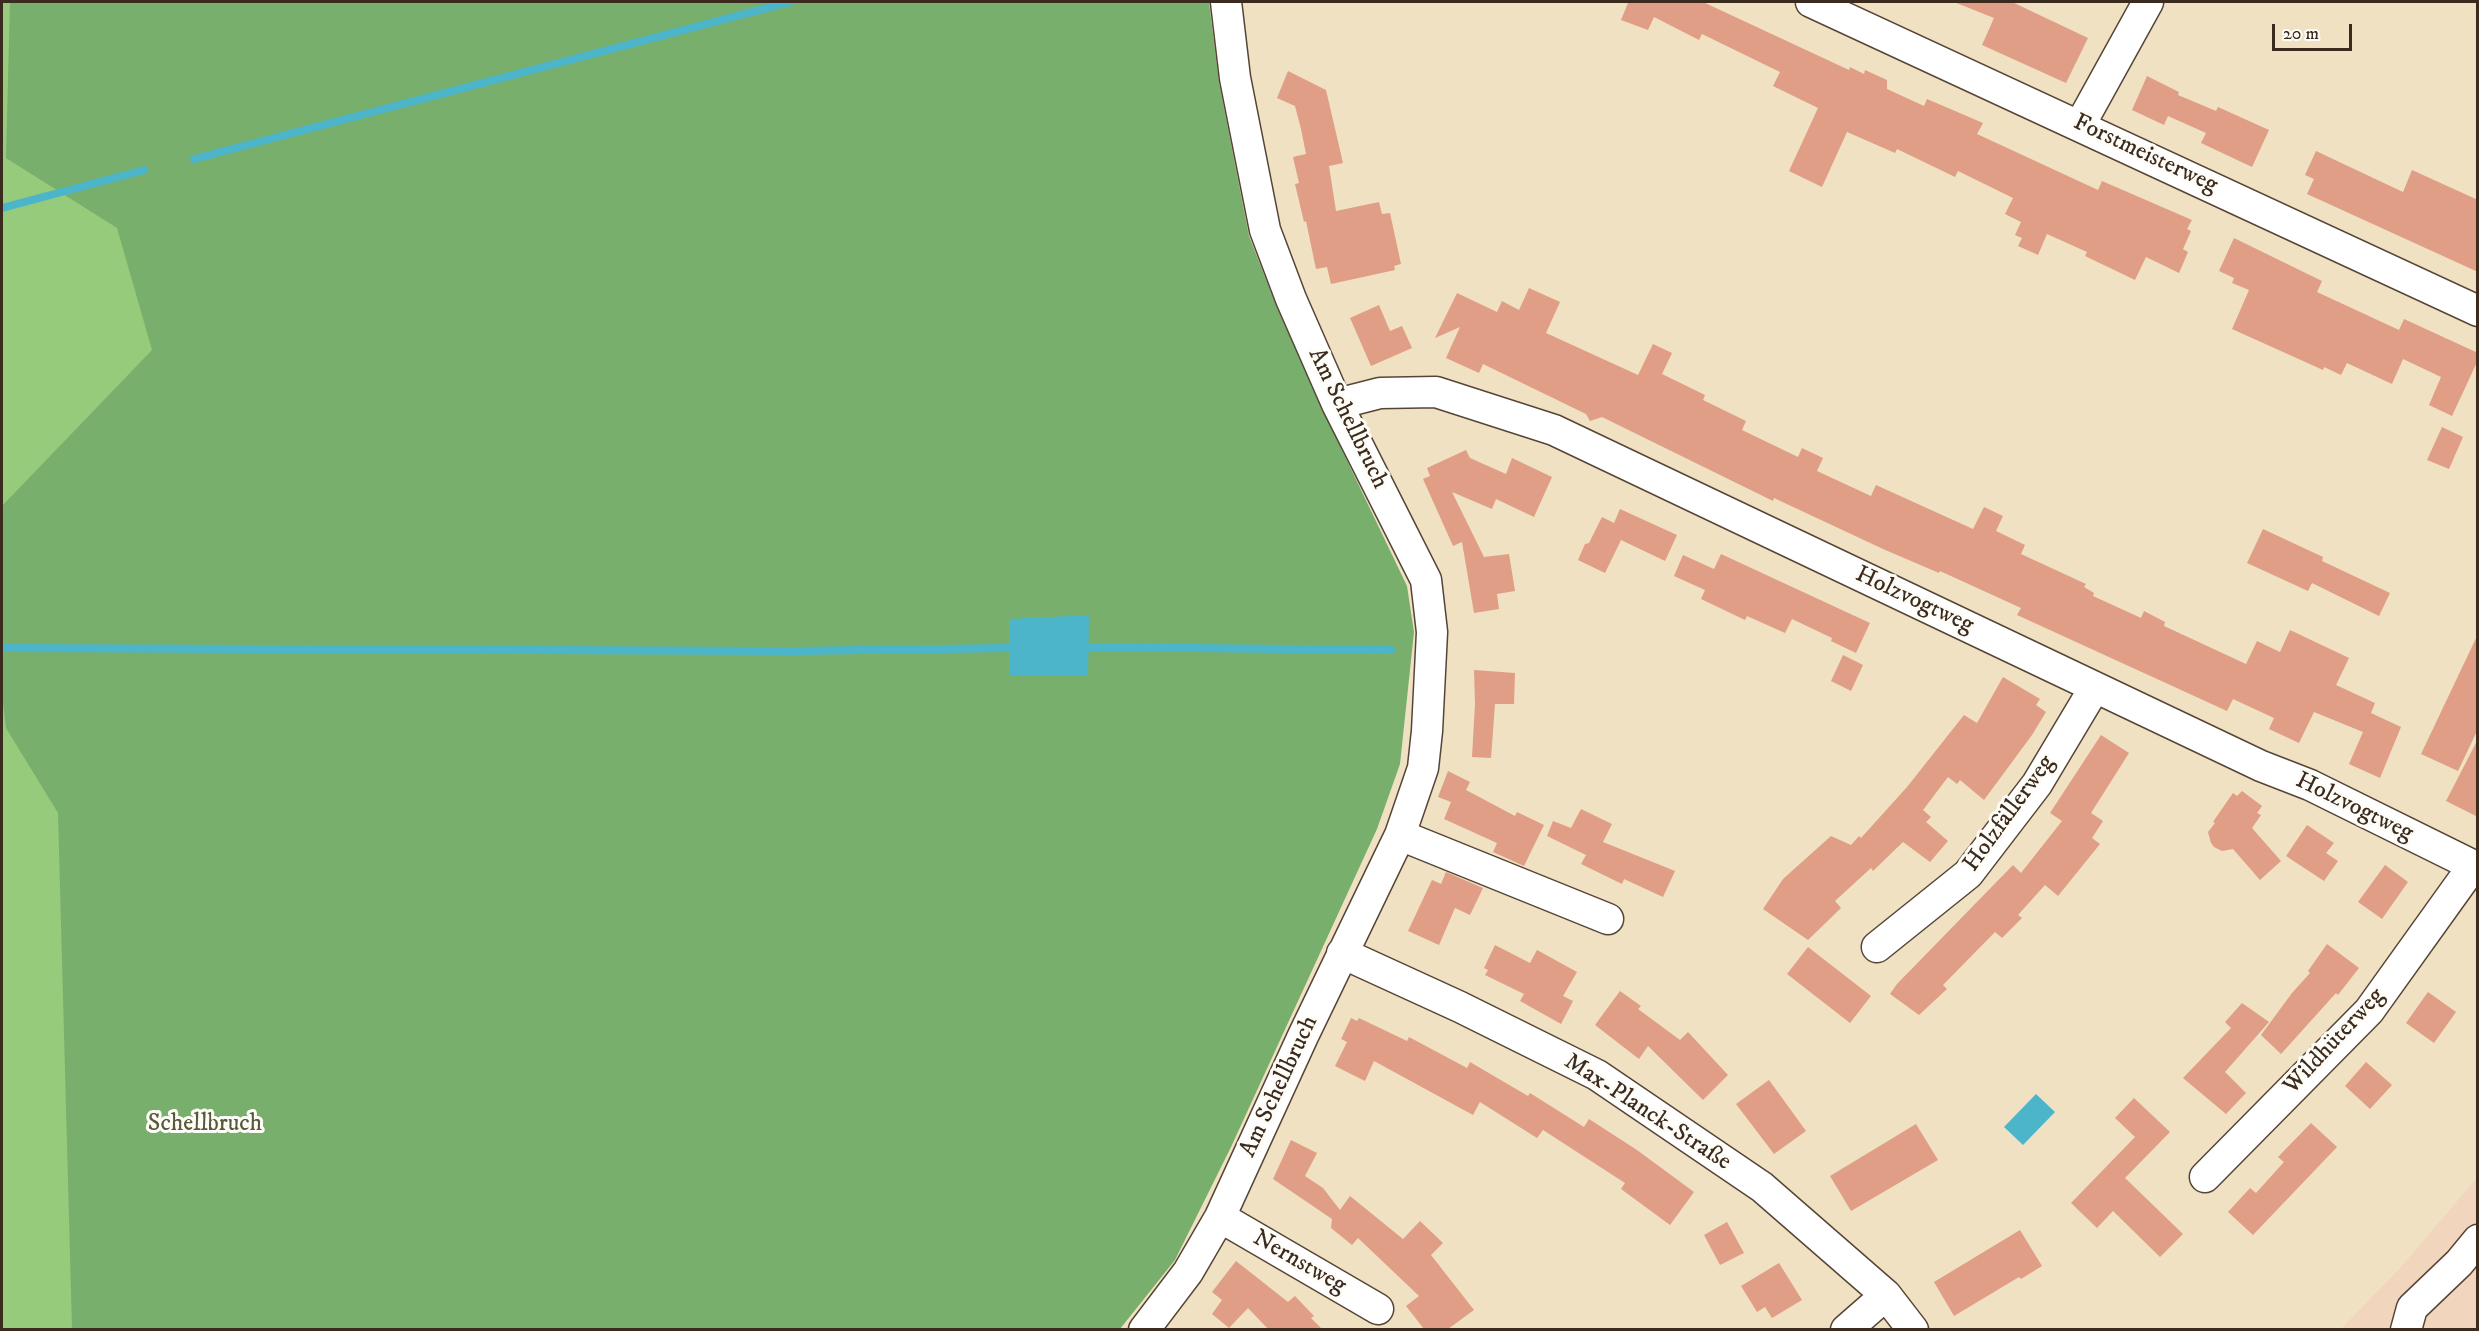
<!DOCTYPE html>
<meta charset="utf-8">
<style>
body{margin:0}
#map{position:relative;width:2479px;height:1331px;overflow:hidden;background:#f0e1c2;font-family:"IM FELL DW Pica",serif}
canvas{display:block}
.frame{position:absolute;inset:0;border:3px solid #3b2a1e;pointer-events:none}
.scale{position:absolute;left:2272px;top:24px;width:80px;height:27px;box-sizing:border-box;border:3px solid #3b2a1e;border-top:0;padding-left:8px;font-size:18px;line-height:21px;white-space:nowrap;color:#3b2a1e;-webkit-text-stroke:4px #fdfcf7;paint-order:stroke}
</style>
<div id="map">
<canvas width="2479" height="1331"></canvas>
<div class="frame"></div>
<div class="scale">20 m</div>
</div>
<script>
const c = document.querySelector('canvas').getContext('2d');
c.lineJoin = 'round';
function fill(path, color) { c.fillStyle = color; c.fill(path, 'evenodd'); }
function strokePath(path, color, width, dash) { c.strokeStyle = color; c.lineWidth = width; c.lineCap = dash ? 'butt' : 'round'; c.setLineDash(dash || []); c.stroke(path); }
function label(font, color, halo, rows, align = 'center') {
  c.font = font + ' "IM FELL DW Pica",serif'; c.lineWidth = 6; c.setLineDash([]); c.textBaseline = 'middle'; c.strokeStyle = halo; c.fillStyle = color; for (const [text, x, y, turn = 0] of rows) {
    c.save(); c.translate(x, y); c.rotate((+turn || 0) * Math.PI / 180); c.textAlign = isNaN(turn) ? turn : align; if (halo) c.strokeText(text, 0, 0); c.fillText(text, 0, 0); c.restore();
  }
}
fill(new Path2D(`
 M 2477,1178 L 2477,1329 L 2340,1330 L 2401,1267 Z`), '#f1d5bd');
fill(new Path2D(`
 M 2,2 L 117,2 L 470,1329 L 2,1329 Z`), '#96cb7c');
fill(new Path2D(`
 M 10,2 L 1209,2 L 1219,82 L 1249,236 L 1276,305 L 1318,400 L 1407,586 L 1414,632 L 1400,764 L 1377,829 L 1231,1147 L 1175,1260 L 1120,1329 L 72,1329 L 58,813 L 6,728 L 2,695 L 2,506 L 152,350 L 117,228 L 6,158 Z`), '#78af6c');
fill(new Path2D(`
 M 1089,615 L 1088,675 L 1009,675 L 1009,619 Z
 M 2036,1094 L 2055,1112 L 2023,1145 L 2004,1127 Z`), '#4cb5ca');
strokePath(new Path2D(`
 M 194,159 L 790,2
 M 2,208 L 144,170
 M 1088,647 L 1391,650
 M 2,648 L 792,651 L 1009,648`), '#4cb5ca', 8);
fill(new Path2D(`
 M 1624,2 L 1703,2 L 1849,70 L 1850,67 L 1864,74 L 1865,70 L 1887,80 L 1887,89 L 1924,106 L 1927,99 L 1983,123 L 1977,134 L 2098,190 L 2102,181 L 2192,220 L 2187,229 L 2191,231 L 2183,249 L 2188,252 L 2179,273 L 2146,257 L 2135,280 L 2085,256 L 2087,252 L 2047,234 L 2038,255 L 2018,246 L 2022,238 L 2015,235 L 2021,222 L 2005,214 L 2013,198 L 1958,171 L 1955,177 L 1897,149 L 1895,153 L 1847,132 L 1822,187 L 1789,171 L 1818,108 L 1773,86 L 1780,72 L 1702,34 L 1699,40 L 1654,17 L 1648,30 L 1621,20 L 1628,3 Z
 M 1954,2 L 2012,2 L 2088,38 L 2066,83 L 1982,45 L 1994,18 Z
 M 1288,71 L 1326,90 L 1343,163 L 1329,166 L 1336,211 L 1379,202 L 1382,214 L 1390,213 L 1401,264 L 1394,266 L 1395,270 L 1331,284 L 1327,267 L 1316,269 L 1306,221 L 1304,222 L 1295,184 L 1299,183 L 1293,157 L 1306,154 L 1301,129 L 1295,106 L 1277,98 Z
 M 2147,76 L 2179,92 L 2178,95 L 2216,111 L 2218,107 L 2269,130 L 2252,167 L 2201,143 L 2206,133 L 2168,116 L 2164,125 L 2132,110 Z
 M 2316,151 L 2403,192 L 2412,170 L 2478,200 L 2478,272 L 2307,194 L 2314,179 L 2305,175 Z
 M 2234,238 L 2322,281 L 2317,292 L 2399,330 L 2404,319 L 2478,353 L 2478,360 L 2452,416 L 2429,405 L 2441,377 L 2403,359 L 2392,384 L 2347,363 L 2341,375 L 2324,367 L 2323,370 L 2232,329 L 2249,290 L 2232,283 L 2234,278 L 2219,271 Z
 M 1529,288 L 1560,302 L 1546,333 L 1638,375 L 1653,344 L 1672,353 L 1662,374 L 1705,395 L 1703,400 L 1746,421 L 1742,430 L 1798,457 L 1802,448 L 1823,458 L 1817,471 L 1871,496 L 1876,485 L 1973,529 L 1984,507 L 2003,516 L 1996,531 L 2025,545 L 2021,554 L 2086,584 L 2084,587 L 2094,593 L 2093,596 L 2141,618 L 2144,611 L 2165,622 L 2164,626 L 2246,664 L 2257,641 L 2280,652 L 2290,630 L 2349,658 L 2336,685 L 2375,703 L 2371,713 L 2401,727 L 2380,778 L 2349,764 L 2363,732 L 2314,712 L 2299,743 L 2269,729 L 2274,718 L 2233,699 L 2227,711 L 2017,615 L 2021,608 L 1940,571 L 1939,573 L 1883,549 L 1774,498 L 1773,501 L 1602,417 L 1590,421 L 1586,414 L 1483,364 L 1479,373 L 1446,358 L 1460,327 L 1435,338 L 1457,293 L 1497,312 L 1502,301 L 1519,310 Z
 M 1379,305 L 1390,331 L 1402,326 L 1412,348 L 1371,366 L 1350,318 Z
 M 2442,427 L 2463,437 L 2449,469 L 2427,460 Z
 M 1466,450 L 1470,458 L 1506,474 L 1512,458 L 1552,477 L 1534,517 L 1496,499 L 1492,509 L 1452,492 L 1484,557 L 1509,554 L 1515,591 L 1497,594 L 1499,609 L 1474,613 L 1462,542 L 1453,546 L 1423,479 L 1430,476 L 1427,468 Z
 M 1620,509 L 1677,535 L 1665,561 L 1621,540 L 1605,573 L 1578,560 L 1585,544 L 1589,543 L 1602,517 L 1614,523 Z
 M 2263,529 L 2323,557 L 2322,561 L 2390,593 L 2379,616 L 2312,583 L 2308,591 L 2247,563 Z
 M 1721,554 L 1870,623 L 1856,653 L 1831,641 L 1832,638 L 1792,619 L 1785,633 L 1747,616 L 1745,620 L 1701,599 L 1705,590 L 1674,576 L 1683,555 L 1714,569 Z
 M 2478,634 L 2478,729 L 2458,771 L 2421,754 Z
 M 1843,655 L 1863,665 L 1851,691 L 1831,681 Z
 M 1474,670 L 1515,673 L 1514,704 L 1495,704 L 1491,758 L 1472,757 L 1475,704 Z
 M 2003,677 L 2040,699 L 2036,705 L 2046,712 L 2032,735 L 1984,800 L 1960,780 L 1957,784 L 1948,777 L 1923,810 L 1931,817 L 1926,822 L 1948,841 L 1930,862 L 1903,842 L 1873,871 L 1871,868 L 1835,901 L 1841,908 L 1808,940 L 1763,909 L 1783,879 L 1831,836 L 1851,845 L 1859,836 L 1861,838 L 1907,787 L 1964,715 L 1977,723 Z
 M 2101,735 L 2129,753 L 2091,813 L 2103,821 L 2092,838 L 2100,844 L 2058,896 L 2045,885 L 2018,915 L 2022,918 L 2002,938 L 1995,932 L 1943,985 L 1947,989 L 1919,1015 L 1890,994 L 1897,984 L 2013,865 L 2021,873 L 2062,821 L 2050,813 Z
 M 2478,739 L 2478,817 L 2446,801 Z
 M 1448,771 L 1470,782 L 1466,790 L 1515,816 L 1517,812 L 1544,825 L 1524,866 L 1493,852 L 1497,843 L 1444,819 L 1451,802 L 1438,797 Z
 M 2242,791 L 2262,806 L 2257,813 L 2261,815 L 2252,828 L 2281,861 L 2260,880 L 2233,849 L 2222,851 L 2214,847 L 2211,843 L 2208,832 L 2215,823 L 2213,822 L 2217,816 L 2233,793 L 2237,796 Z
 M 1581,809 L 1612,824 L 1603,842 L 1675,871 L 1663,897 L 1624,879 L 1622,884 L 1581,864 L 1586,855 L 1547,836 L 1553,821 L 1571,828 Z
 M 2307,825 L 2334,843 L 2326,853 L 2338,861 L 2324,881 L 2286,856 Z
 M 2385,865 L 2408,882 L 2382,919 L 2358,902 Z
 M 1446,872 L 1483,888 L 1470,915 L 1455,908 L 1439,945 L 1408,931 L 1432,880 L 1441,884 Z
 M 2327,944 L 2359,968 L 2338,995 L 2336,993 L 2281,1054 L 2261,1035 L 2292,993 L 2310,973 L 2308,971 Z
 M 1495,945 L 1530,963 L 1537,950 L 1577,972 L 1563,996 L 1573,1001 L 1561,1024 L 1520,1001 L 1524,994 L 1485,975 L 1488,970 L 1484,968 Z
 M 1808,947 L 1871,996 L 1850,1023 L 1787,974 Z
 M 1620,991 L 1641,1006 L 1638,1009 L 1680,1040 L 1688,1032 L 1728,1075 L 1703,1100 L 1648,1046 L 1639,1059 L 1595,1025 Z
 M 2428,992 L 2456,1012 L 2434,1043 L 2406,1023 Z
 M 2242,1003 L 2269,1022 L 2225,1072 L 2246,1093 L 2226,1114 L 2183,1078 L 2231,1028 L 2225,1022 Z
 M 1351,1018 L 1357,1021 L 1359,1018 L 1407,1041 L 1409,1037 L 1467,1068 L 1470,1062 L 1528,1096 L 1530,1093 L 1584,1127 L 1589,1119 L 1637,1150 L 1694,1192 L 1670,1225 L 1621,1189 L 1625,1183 L 1543,1130 L 1537,1138 L 1480,1102 L 1473,1115 L 1374,1061 L 1365,1081 L 1335,1066 L 1347,1042 L 1341,1039 Z
 M 2366,1062 L 2392,1085 L 2370,1109 L 2345,1086 Z
 M 1769,1080 L 1806,1131 L 1774,1154 L 1736,1104 Z
 M 2134,1098 L 2170,1132 L 2125,1178 L 2183,1234 L 2160,1257 L 2113,1211 L 2097,1228 L 2071,1203 L 2135,1137 L 2115,1118 Z
 M 2311,1123 L 2337,1147 L 2253,1235 L 2228,1212 L 2250,1188 L 2256,1193 L 2284,1162 L 2278,1157 Z
 M 1916,1124 L 1938,1160 L 1851,1211 L 1830,1176 Z
 M 1291,1140 L 1317,1153 L 1305,1176 L 1323,1188 L 1340,1210 L 1350,1196 L 1403,1239 L 1420,1221 L 1443,1243 L 1431,1255 L 1474,1310 L 1448,1329 L 1424,1329 L 1406,1306 L 1419,1296 L 1358,1238 L 1352,1245 L 1331,1228 L 1332,1219 L 1273,1179 Z
 M 1727,1222 L 1744,1253 L 1720,1265 L 1704,1235 Z
 M 2020,1230 L 2042,1266 L 2021,1279 L 2019,1277 L 1954,1316 L 1934,1282 Z
 M 1236,1261 L 1288,1302 L 1295,1296 L 1314,1316 L 1311,1318 L 1322,1329 L 1268,1329 L 1248,1308 L 1229,1328 L 1212,1314 L 1222,1300 L 1212,1292 Z
 M 1779,1263 L 1802,1300 L 1772,1318 L 1765,1307 L 1757,1312 L 1741,1286 Z`), '#df9e85');
const minor = new Path2D(`
 M 1811,2 L 2478,311
 M 2080,125 L 2148,2
 M 1337,404 L 1380,393 L 1436,392 L 1554,430 L 2261,766 L 2310,785 L 2478,868
 M 1400,835 L 1608,919
 M 1877,947 L 1968,874 L 2037,784 L 2095,687
 M 1342,953 L 1460,1007 L 1597,1075 L 1762,1187 L 1886,1295 L 1913,1330
 M 2205,1177 L 2369,1011 L 2473,866
 M 1220,1217 L 1378,1309
 M 1144,1330 L 1188,1272 L 1220,1217 L 1303,1036 L 1400,835 L 1423,768 L 1427,731 L 1432,632 L 1426,580 L 1337,404 L 1291,299 L 1265,230 L 1235,78 L 1226,2
 M 1846,1330 L 1886,1295
 M 2406,1330 L 2412,1308 L 2459,1263 L 2478,1240`);
strokePath(minor, '#564537', 33);
strokePath(minor, '#fff', 30);
label('24px', '#3b2a1e', '#fdfcf7', [
 ["Forstmeisterweg",2145,155,25],
 ["Am Schellbruch",1347,419,64],
 ["Holzvogtweg",1914,601,25],
 ["Holzvogtweg",2354,808,26],
 ["Holzfällerweg",2010,814,-54],
 ["Wildhüterweg",2335,1042,-47],
 ["Am Schellbruch",1280,1087,-65],
 ["Max-Planck-Straße",1647,1113,33],
 ["Nernstweg",1299,1263,30]
]);
label('24px', '#565a3a', '#fdfcf7', [
 ["Schellbruch",205,1125]
]);
</script>
